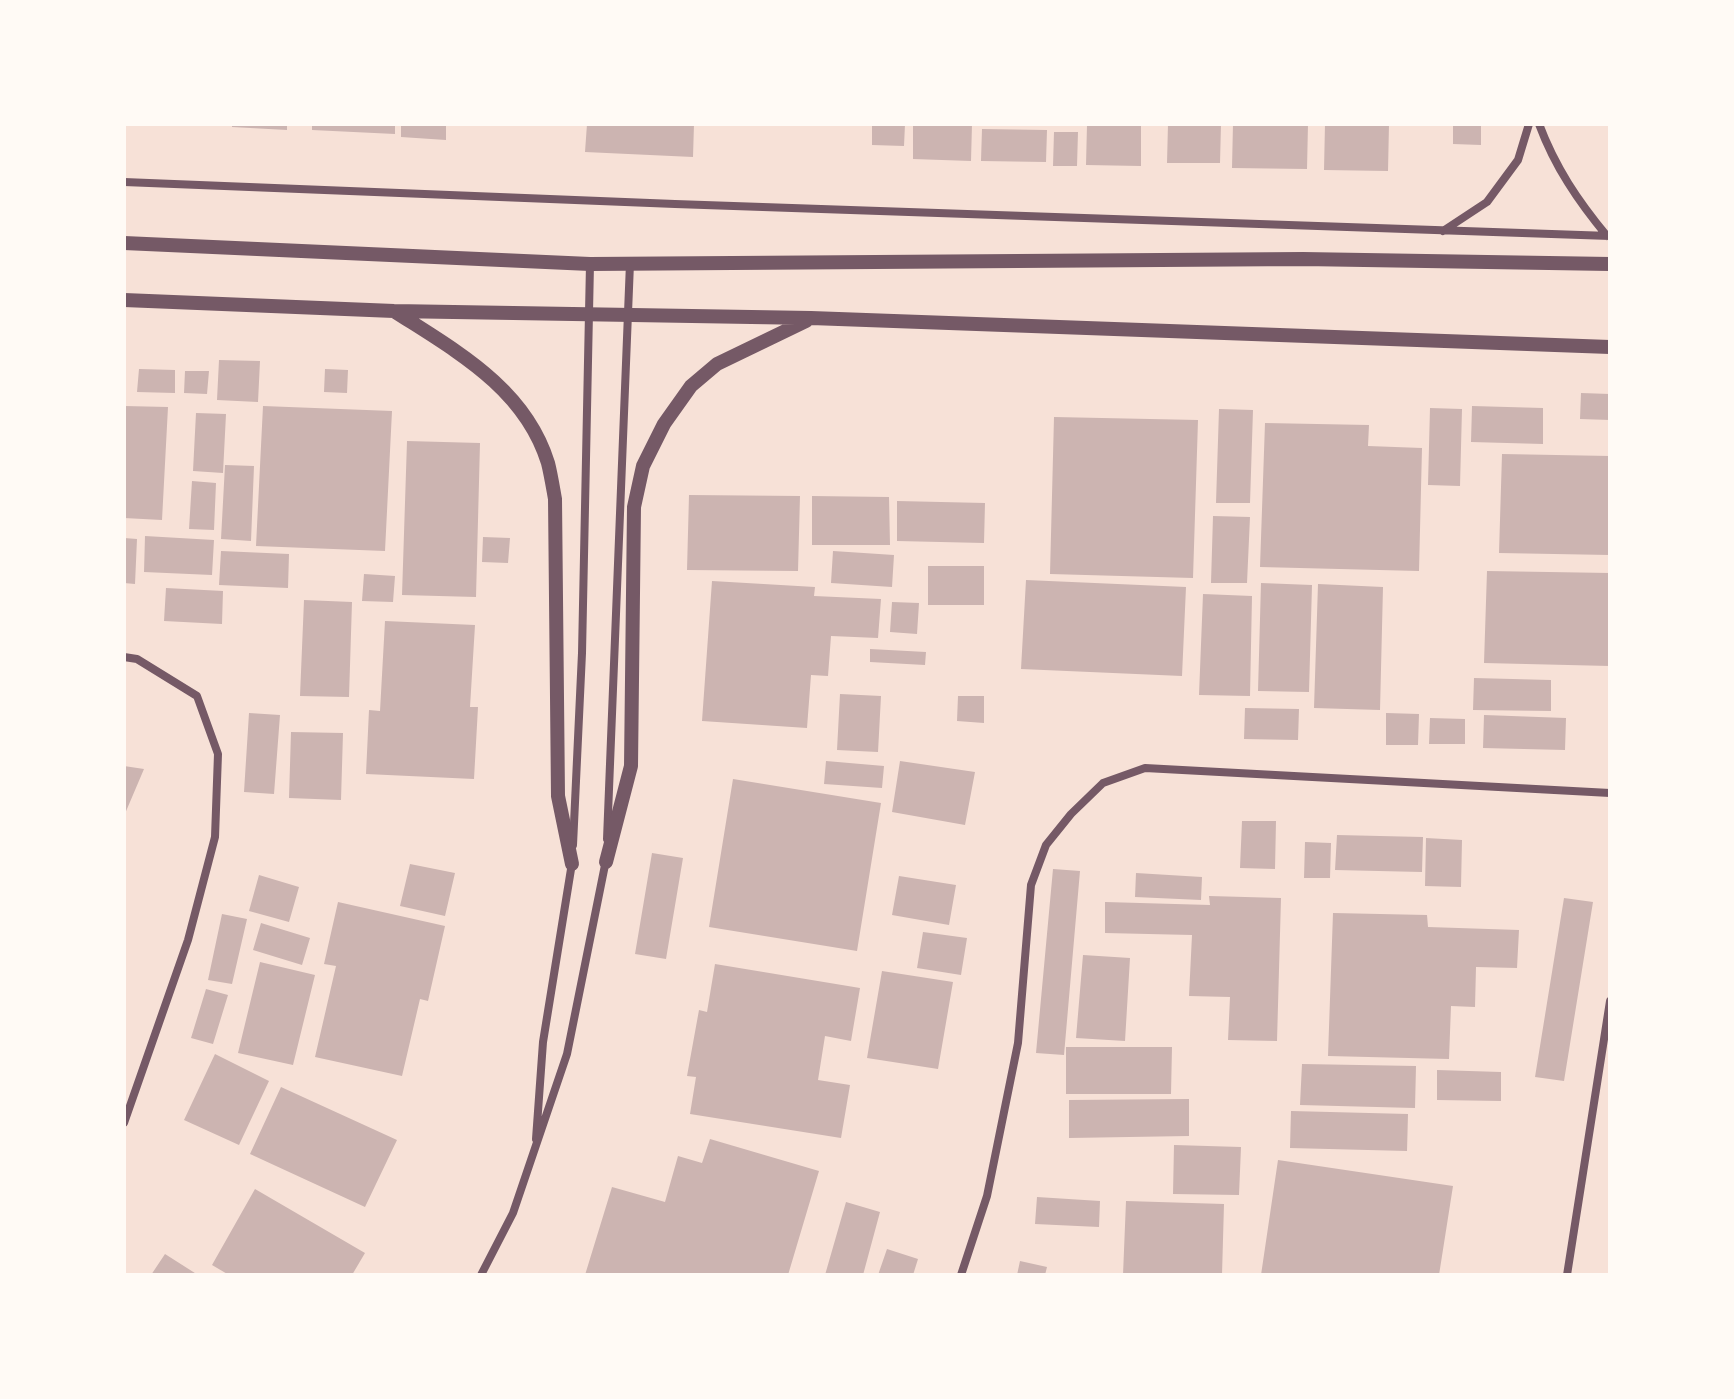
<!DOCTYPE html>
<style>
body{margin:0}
#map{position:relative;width:1734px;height:1399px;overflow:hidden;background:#f7e1d7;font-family:"Fira Sans Condensed",sans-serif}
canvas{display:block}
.frame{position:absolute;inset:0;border:126px solid #fffaf5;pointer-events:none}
</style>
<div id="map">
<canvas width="1734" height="1399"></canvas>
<div class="frame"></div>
</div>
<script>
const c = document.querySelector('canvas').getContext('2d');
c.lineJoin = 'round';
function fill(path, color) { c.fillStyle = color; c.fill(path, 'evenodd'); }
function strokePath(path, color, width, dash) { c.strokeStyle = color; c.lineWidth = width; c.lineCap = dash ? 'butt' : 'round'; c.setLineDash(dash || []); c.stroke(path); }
fill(new Path2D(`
 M 232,124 L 287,124 L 287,130 L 232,127 Z
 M 312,124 L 395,124 L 395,134 L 312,130 Z
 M 401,124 L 446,124 L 446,140 L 401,137 Z
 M 587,124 L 694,124 L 693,157 L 585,152 Z
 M 872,124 L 905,124 L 904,146 L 872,145 Z
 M 913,124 L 972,124 L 971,161 L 913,159 Z
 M 1168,124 L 1221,124 L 1220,163 L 1167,163 Z
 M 1233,124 L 1308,124 L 1307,169 L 1232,168 Z
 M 1325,124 L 1389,124 L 1388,171 L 1324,170 Z
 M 1453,124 L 1481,124 L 1481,145 L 1453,144 Z
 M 1087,125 L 1141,125 L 1141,166 L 1086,165 Z
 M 982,129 L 1047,130 L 1046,162 L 981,161 Z
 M 1054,132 L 1078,132 L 1077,166 L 1053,166 Z
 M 219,360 L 260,361 L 258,402 L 217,400 Z
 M 139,369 L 175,370 L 175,393 L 137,392 Z
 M 325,369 L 348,370 L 347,393 L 324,392 Z
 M 185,371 L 209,371 L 207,394 L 184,393 Z
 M 1581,393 L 1610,394 L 1610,420 L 1580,419 Z
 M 124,406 L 168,407 L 162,520 L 124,518 Z
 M 263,406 L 392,411 L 385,551 L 256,546 Z
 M 1472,406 L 1543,408 L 1543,444 L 1471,442 Z
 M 1430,408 L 1462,409 L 1460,486 L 1428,485 Z
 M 1219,409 L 1253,410 L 1250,503 L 1216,503 Z
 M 196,413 L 226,414 L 223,473 L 193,471 Z
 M 1054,417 L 1198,420 L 1193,578 L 1050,574 Z
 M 1265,423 L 1369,425 L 1368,446 L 1422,448 L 1419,571 L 1260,567 Z
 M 407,441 L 480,443 L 476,597 L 402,595 Z
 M 1502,454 L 1610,456 L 1610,555 L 1499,553 Z
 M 225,465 L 254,466 L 251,541 L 221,539 Z
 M 192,481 L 216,483 L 214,530 L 189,529 Z
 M 689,495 L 800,496 L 798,571 L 687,570 Z
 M 812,496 L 889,497 L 890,545 L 812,545 Z
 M 897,501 L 985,503 L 984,543 L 897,541 Z
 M 1213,516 L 1250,517 L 1247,583 L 1211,583 Z
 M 145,536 L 214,540 L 212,575 L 144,572 Z
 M 483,537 L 510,538 L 508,563 L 482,562 Z
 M 124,538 L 137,539 L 135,584 L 124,583 Z
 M 221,551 L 289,554 L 288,588 L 219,585 Z
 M 833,551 L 894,555 L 892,587 L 831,583 Z
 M 928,566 L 984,566 L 984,605 L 928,605 Z
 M 1487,571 L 1610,573 L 1610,666 L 1484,663 Z
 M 364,574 L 395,576 L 393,602 L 362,601 Z
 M 1026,580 L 1186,587 L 1182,676 L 1021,669 Z
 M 712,581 L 815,587 L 814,596 L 881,599 L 878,638 L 831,636 L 828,676 L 811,675 L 807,728 L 702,721 Z
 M 1261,583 L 1312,585 L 1309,692 L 1258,691 Z
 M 1318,584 L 1383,587 L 1380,710 L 1314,708 Z
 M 166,588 L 223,591 L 222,624 L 164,621 Z
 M 1203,594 L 1252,596 L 1250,696 L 1199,695 Z
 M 304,600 L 352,602 L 349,697 L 300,696 Z
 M 892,602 L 919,603 L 917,634 L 890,632 Z
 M 385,621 L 475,625 L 470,707 L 478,707 L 474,779 L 366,774 L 369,710 L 380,711 Z
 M 870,649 L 926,652 L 925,665 L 870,662 Z
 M 1474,678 L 1551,680 L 1551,711 L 1473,710 Z
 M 840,694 L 881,696 L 878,752 L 837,750 Z
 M 958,696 L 984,696 L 984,723 L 957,721 Z
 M 1245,708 L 1299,709 L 1298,740 L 1244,739 Z
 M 249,713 L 280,715 L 274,794 L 244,792 Z
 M 1386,713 L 1419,714 L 1418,745 L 1386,745 Z
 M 1484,715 L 1566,718 L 1565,750 L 1483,748 Z
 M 1430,718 L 1465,719 L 1465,744 L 1429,744 Z
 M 291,732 L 343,733 L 341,800 L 289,798 Z
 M 826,761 L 884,766 L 882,788 L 824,784 Z
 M 900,761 L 975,772 L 965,825 L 892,812 Z
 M 124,766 L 144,769 L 124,816 Z
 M 733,779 L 881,803 L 857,951 L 709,927 Z
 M 1242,821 L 1276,821 L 1275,869 L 1240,868 Z
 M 1337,835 L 1423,837 L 1422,872 L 1335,870 Z
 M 1426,838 L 1462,840 L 1461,887 L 1425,886 Z
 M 1305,842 L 1331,843 L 1330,878 L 1304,878 Z
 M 652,853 L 683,858 L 666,959 L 635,954 Z
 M 410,864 L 455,873 L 445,916 L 400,906 Z
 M 1053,869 L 1080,871 L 1064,1055 L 1036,1053 Z
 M 1136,873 L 1202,877 L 1201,900 L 1135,897 Z
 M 259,875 L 299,887 L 289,922 L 249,911 Z
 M 899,876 L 956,885 L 949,925 L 892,915 Z
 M 1209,896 L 1281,898 L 1277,1041 L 1228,1040 L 1230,997 L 1189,996 L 1192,935 L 1105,933 L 1105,902 L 1210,905 Z
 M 1564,898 L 1593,902 L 1564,1081 L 1535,1077 Z
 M 338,902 L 445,926 L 428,1001 L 420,999 L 402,1076 L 315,1057 L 336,966 L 324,964 Z
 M 1333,913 L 1427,915 L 1428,927 L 1519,930 L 1517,968 L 1476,967 L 1475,1007 L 1451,1006 L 1449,1059 L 1328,1056 Z
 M 222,914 L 247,919 L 232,984 L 208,980 Z
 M 261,923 L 310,938 L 302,965 L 253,950 Z
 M 923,932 L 967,938 L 961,975 L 917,968 Z
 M 1083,955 L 1130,958 L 1125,1041 L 1076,1038 Z
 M 260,962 L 315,975 L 293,1065 L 238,1053 Z
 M 715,964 L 860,988 L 851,1041 L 825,1036 L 818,1080 L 850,1085 L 841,1138 L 690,1114 L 696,1077 L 687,1076 L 699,1010 L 707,1012 Z
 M 882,971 L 953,982 L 938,1069 L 867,1058 Z
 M 206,989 L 228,995 L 213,1044 L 191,1038 Z
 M 1066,1047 L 1172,1047 L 1171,1094 L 1066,1094 Z
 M 215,1054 L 269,1081 L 239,1145 L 184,1120 Z
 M 1302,1064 L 1416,1066 L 1415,1108 L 1300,1105 Z
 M 1437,1070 L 1501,1072 L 1501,1101 L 1437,1100 Z
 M 281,1087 L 397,1140 L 365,1207 L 250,1154 Z
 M 1189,1099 L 1189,1136 L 1069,1138 L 1069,1100 Z
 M 1291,1111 L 1408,1114 L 1407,1151 L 1290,1148 Z
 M 710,1139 L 819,1171 L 788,1275 L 585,1275 L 612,1187 L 665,1202 L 678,1156 L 702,1163 Z
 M 1174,1145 L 1241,1147 L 1239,1195 L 1173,1194 Z
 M 1278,1160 L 1453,1186 L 1439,1275 L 1261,1275 Z
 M 255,1189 L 365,1253 L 352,1275 L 229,1275 L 212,1265 Z
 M 1037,1197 L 1100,1201 L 1099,1227 L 1035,1224 Z
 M 1126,1201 L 1224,1204 L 1222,1275 L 1123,1275 Z
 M 846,1202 L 880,1212 L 863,1275 L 825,1275 Z
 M 887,1249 L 918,1259 L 913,1275 L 878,1275 Z
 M 165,1254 L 198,1275 L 151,1275 Z
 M 1020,1261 L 1047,1267 L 1045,1275 L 1017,1275 Z`), '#ccb4b1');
strokePath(new Path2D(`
 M 1539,124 C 1555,167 1578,201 1607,236
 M 124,182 L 675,204 L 1610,236
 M 1443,231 L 1487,202 L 1518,160 L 1529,124
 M 124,657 L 137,659 L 197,696 L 218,754 L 215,837 L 188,940 L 124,1123
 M 607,839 L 630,263
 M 573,845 L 582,653 L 590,264
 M 536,1139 L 543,1042 L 572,863
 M 481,1275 L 513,1213 L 567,1054 L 606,860
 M 961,1275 L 987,1196 L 1018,1043 L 1031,885 L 1046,845 L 1071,814 L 1103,783 L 1145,768 L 1610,793
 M 1567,1275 L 1610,1001`), '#755966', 8);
strokePath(new Path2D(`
 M 124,243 L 590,264 L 1303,259 L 1610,264
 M 124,300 L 394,311 L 811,318 L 1610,347
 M 394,311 C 456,351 525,388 548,463 C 551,475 553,488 555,499 L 558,796 L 572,864
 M 606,862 L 631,766 L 634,507 L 643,466 L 664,424 L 691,386 L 717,364 L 806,321`), '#755966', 14);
</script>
